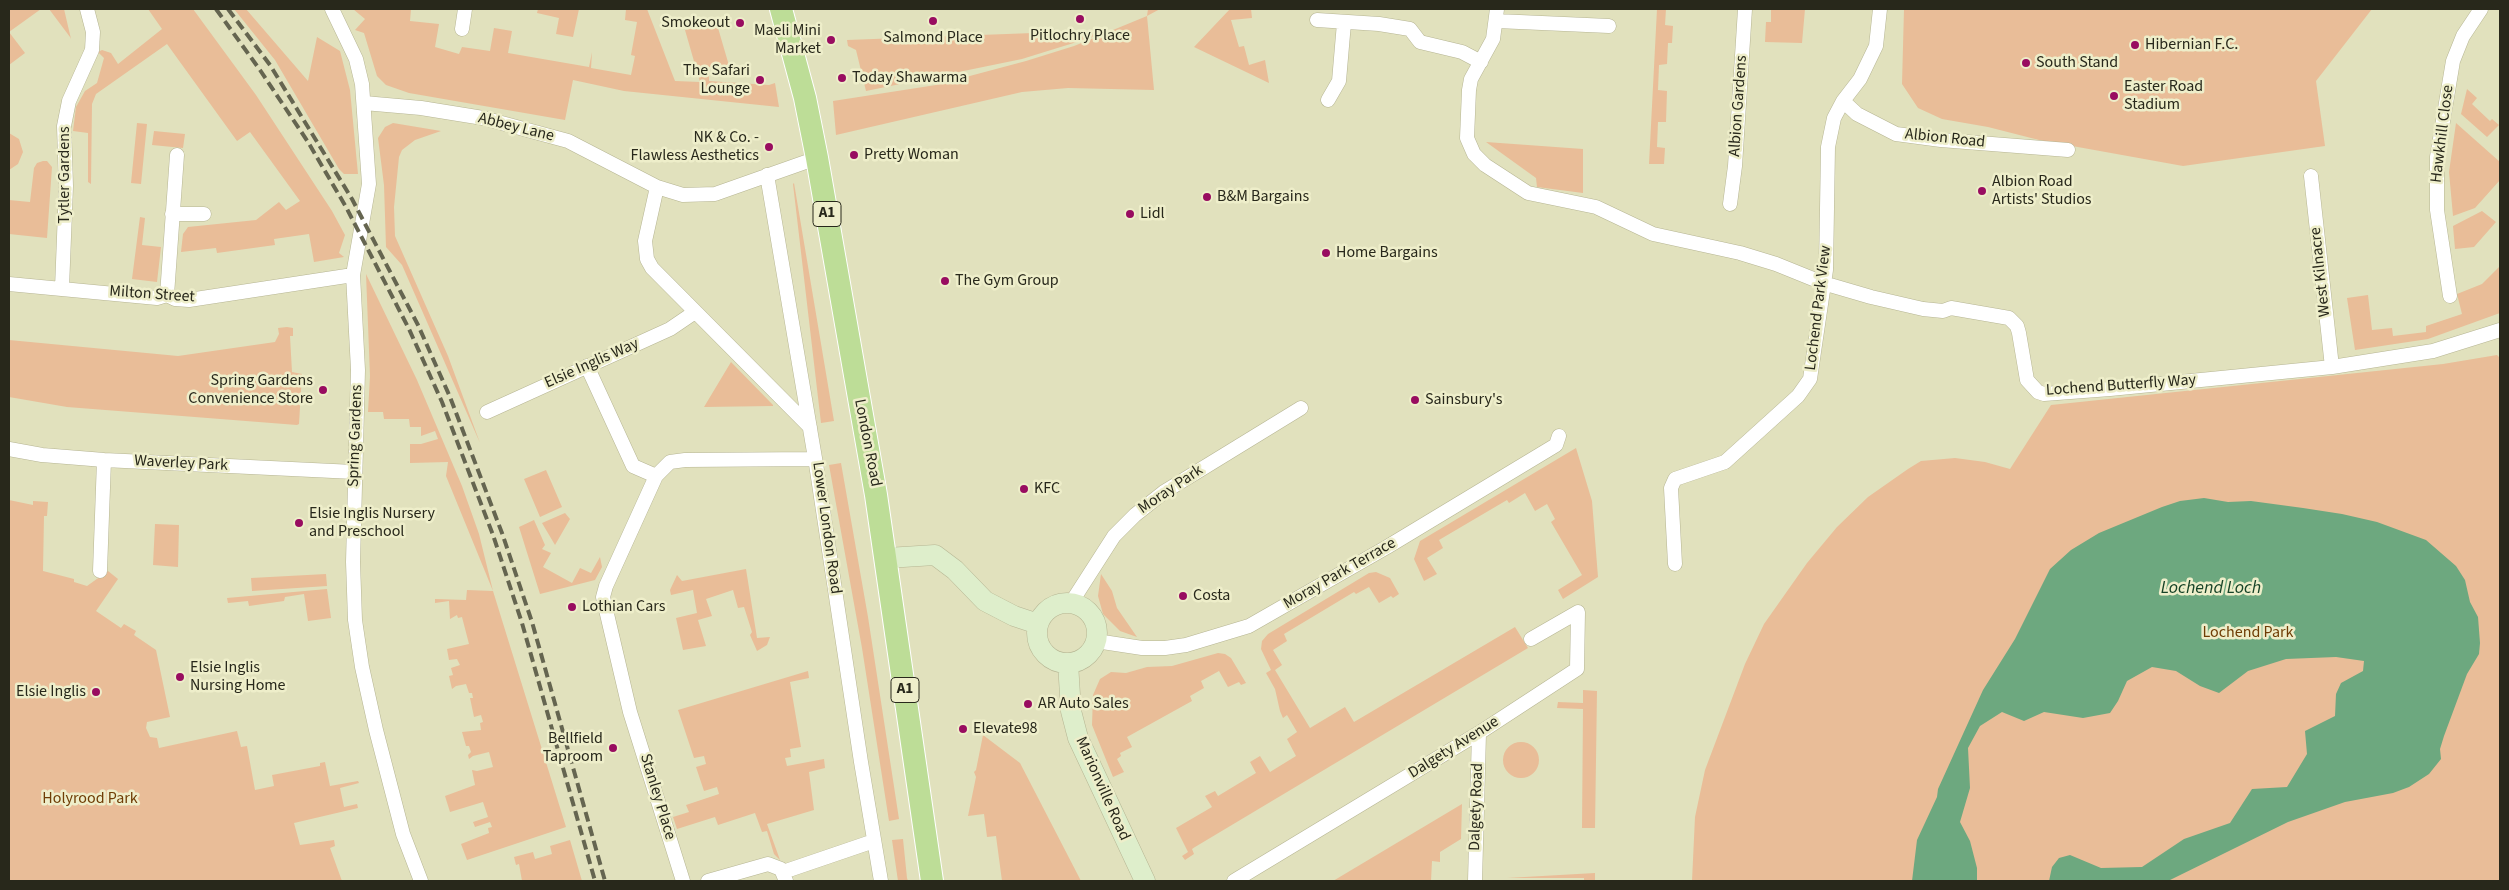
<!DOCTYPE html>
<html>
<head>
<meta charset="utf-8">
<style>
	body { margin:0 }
	#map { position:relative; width:2509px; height:890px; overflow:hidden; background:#e1e1bd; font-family:"Source Sans 3",sans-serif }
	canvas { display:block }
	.frame { position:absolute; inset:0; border:10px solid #28281b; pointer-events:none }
</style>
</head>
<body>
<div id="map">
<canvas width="2509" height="890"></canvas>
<div class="frame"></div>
</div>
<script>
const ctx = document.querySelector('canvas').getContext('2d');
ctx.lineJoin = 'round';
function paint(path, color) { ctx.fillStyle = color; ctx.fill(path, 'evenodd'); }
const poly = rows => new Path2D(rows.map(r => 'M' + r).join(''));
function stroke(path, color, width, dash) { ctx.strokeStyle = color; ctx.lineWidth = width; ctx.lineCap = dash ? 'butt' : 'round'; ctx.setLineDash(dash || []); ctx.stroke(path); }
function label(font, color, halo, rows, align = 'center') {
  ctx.font = font + ' "Source Sans 3",sans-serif'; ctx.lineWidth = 5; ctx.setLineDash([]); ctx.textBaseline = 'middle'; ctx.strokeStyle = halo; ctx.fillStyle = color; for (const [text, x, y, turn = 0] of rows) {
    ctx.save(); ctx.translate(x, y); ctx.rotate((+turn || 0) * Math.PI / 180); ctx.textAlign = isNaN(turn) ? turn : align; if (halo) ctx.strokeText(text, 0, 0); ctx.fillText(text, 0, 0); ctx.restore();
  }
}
const green = poly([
	[9,9,41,9,9,32,25,53,9,65],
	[49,9,64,9,71,39,70,37],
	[148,9,193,9,256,95,332,211,345,235,339,253,344,257,314,262,309,234,274,239,275,245,217,253,216,248,181,252,183,234,188,227,256,220,279,202,286,210,300,201,250,132,237,141,167,44,96,94,92,104,91,184,88,182,88,133,73,131,76,107,85,91,97,83,104,58,98,52,102,50,111,53,118,64,162,29],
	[234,9,246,9,308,81,317,37,340,51,350,90,358,174,344,174,339,169,275,60],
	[353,9,411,9,410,21,439,24,435,47,459,54,462,47,490,51,494,28,512,31,508,53,589,67,592,52,591,68,631,75,635,56,631,55,637,22,625,20,626,9,647,9,675,81,700,82,685,30,716,21,730,69,709,67,709,81,769,85,775,83,779,107,624,91,573,80,565,120,409,93,386,85,377,76,364,33,355,30,365,19],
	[538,9,579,9,573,37,556,34,559,18,537,13],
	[1148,9,1160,9,1147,16,1154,90,1068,88,1022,92,836,135,833,101,936,85,1026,61,1074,46,1109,32,1022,59,866,91,856,50,848,46,847,40,1113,30,1147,16],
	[1230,9,1251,9,1252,18,1231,20,1239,47,1244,46,1249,65,1265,60,1269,83,1194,47],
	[1657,9,1666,9,1665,25,1673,26,1672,43,1668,43,1667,64,1659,65,1658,90,1667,91,1666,122,1658,122,1657,147,1665,148,1664,164,1649,164],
	[1771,9,1805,9,1802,43,1765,42,1766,22,1771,22],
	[1904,9,2372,9,2316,81,2325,146,2183,166,2039,140,1988,127,1942,119,1918,108,1902,84],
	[2467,89,2477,98,2472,104,2490,121,2492,119,2499,125,2487,137,2461,114],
	[137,123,147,124,141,184,131,183],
	[393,123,441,131,415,140,402,150,399,157,394,207,395,236,448,356,480,443,402,265,386,247,384,185,378,138,385,127],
	[2456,123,2500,162,2500,180,2475,208,2453,216,2449,172],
	[154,131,185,134,183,148,152,145],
	[9,133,19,139,23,152,18,164,9,170],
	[1486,142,1583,149,1583,193,1537,187,1536,178],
	[43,161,47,161,52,167,47,238,9,234,9,200,30,202,34,168,37,163],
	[794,183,834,421,821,423,793,184],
	[2482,211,2496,222,2474,247,2455,249,2453,226],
	[140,217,145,218,142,245,161,247,157,282,132,279],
	[2500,266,2500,313,2428,339,2355,350,2347,298,2368,295,2372,330,2392,328,2393,336,2426,332,2426,326,2462,314,2457,294,2482,284],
	[366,274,417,380,462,486,479,534,493,591,566,827,467,860,461,844,489,833,488,828,492,827,490,822,475,827,473,822,488,817,483,802,450,812,445,796,475,785,472,770,477,771,493,767,489,752,473,756,469,759,468,755,471,752,469,746,466,746,462,732,481,730,480,723,483,722,481,715,474,717,470,698,473,698,472,693,469,693,466,684,456,686,452,689,449,676,453,675,451,668,460,665,457,659,449,660,447,649,469,644,462,617,458,618,457,615,450,619,449,601,435,603,435,599,466,600,467,590,493,591,446,476,448,462,410,463,410,444,421,444,438,439,435,431,421,436,421,427,410,427,409,419,384,419,383,412,368,412,370,376],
	[287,327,293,328,293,336,290,336,292,372,302,374,299,424,297,425,67,407,9,397,9,340,178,356,275,342,279,334,278,328],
	[2497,355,2500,358,2500,881,1692,881,1695,817,1705,770,1745,664,1764,624,1807,563,1837,527,1868,497,1908,469,1921,461,1955,458,1985,462,2010,469,2051,405,2443,364],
	[731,362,773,405,773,406,704,407],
	[1576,448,1592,501,1598,577,1563,599,1558,590,1582,575,1551,522,1555,519,1547,504,1535,511,1525,493,1509,503,1507,500,1439,540,1443,548,1427,558,1437,574,1424,581,1414,559,1420,541],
	[841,463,868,617,899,819,889,821,862,648,829,465],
	[546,470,562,507,540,517,524,479],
	[9,500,33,505,33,501,48,502,47,516,44,516,43,571,74,579,74,582,87,586,108,571,118,579,96,611,121,628,124,624,136,631,134,635,156,650,170,717,147,722,146,728,150,737,157,738,159,748,237,731,241,747,247,746,255,790,274,786,272,775,320,766,320,763,325,762,330,786,358,781,359,783,340,788,344,807,357,804,358,808,294,823,300,845,334,840,335,846,330,848,342,881,9,881],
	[565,513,570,519,555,545,542,523],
	[534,520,545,545,542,549,551,553,543,567,572,583,580,568,591,573,600,557,602,567,595,580,540,594,519,527],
	[155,524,179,525,178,567,153,565],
	[746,569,757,638,770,637,767,645,757,651,750,635,752,632,744,607,738,608,733,590,706,599,712,616,698,620,706,646,683,650,676,618,697,613,693,590,671,595,670,590,677,575,682,581],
	[1376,572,1390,578,1399,594,1393,598,1391,596,1379,603,1369,587,1356,594,1354,592,1284,634,1287,641,1273,650,1282,665,1275,670,1310,728,1345,707,1354,722,1515,627,1528,648,1195,847,1192,849,1194,854,1185,860,1182,856,1188,852,1176,828,1212,807,1205,796,1215,791,1218,796,1256,773,1250,762,1260,756,1270,772,1296,756,1287,739,1297,732,1287,715,1283,718,1280,711,1275,689,1266,673,1271,670,1261,649,1262,641,1268,634,1369,573],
	[326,574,327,586,252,591,251,578],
	[1101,574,1112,591,1117,608,1137,637,1120,631,1103,614,1098,596],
	[327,589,331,618,308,621,304,594,285,597,284,601,249,606,248,601,228,603,227,598],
	[1218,653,1225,654,1231,658,1246,683,1241,685,1239,682,1228,687,1219,671,1201,681,1204,688,1190,696,1192,701,1127,737,1132,747,1120,753,1121,756,1117,759,1124,772,1113,777,1092,725,1093,695,1100,679,1111,672,1126,673,1147,667,1172,666],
	[808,671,809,678,790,682,801,747,790,749,791,757,785,758,787,766,824,759,825,768,809,772,814,810,767,824,780,860,774,854,767,831,762,832,755,813,718,825,715,817,677,829,673,817,689,812,686,805,719,794,717,787,704,791,696,767,706,764,704,756,694,758,678,710],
	[1583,690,1597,691,1595,828,1582,828,1583,709,1557,708,1558,702,1583,703],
	[983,735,1020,763,1081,881,1002,881,996,836,987,837,984,814,968,816,976,777,974,772,976,770],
	'1503 760a18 18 0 1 1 36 0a18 18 0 1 1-36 0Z',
	[1462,804,1461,839,1440,852,1440,862,1432,861,1431,881,1333,881],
	[903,839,907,878,908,881,898,881,892,840],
	[570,840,582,881,522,881,519,864,516,865,514,857,533,852,535,859,552,854,550,846],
	[1595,873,1595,881,1584,881,1584,878,1507,878]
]);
const water = poly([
	[2204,498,2228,502,2251,501,2303,508,2342,514,2377,522,2426,540,2456,566,2465,580,2470,602,2478,617,2480,643,2479,654,2467,674,2444,736,2440,749,2441,759,2429,774,2409,787,2393,793,2345,802,2288,822,2168,881,2049,881,2052,867,2059,858,2070,855,2101,868,2142,867,2184,839,2230,823,2252,789,2287,787,2307,754,2305,731,2335,716,2336,694,2341,683,2363,671,2364,661,2336,657,2286,659,2248,671,2219,693,2200,686,2176,671,2152,667,2127,681,2118,701,2110,713,2083,718,2044,712,2024,721,2002,712,1980,726,1968,748,1970,788,1960,822,1970,841,1977,868,1977,881,1912,881,1917,840,1937,797,1938,789,1983,690,2015,639,2050,569,2071,550,2099,533,2162,507,2180,501]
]);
const street = poly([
	[332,9,356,59,362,84,369,184,353,275,358,370,353,562,355,620,362,667,376,730,403,834,421,881],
	[1497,9,1493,39,1471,79,1469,90,1467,138,1474,154,1485,165,1528,193,1596,207,1653,234,1740,253,1776,264,1823,283,1871,297,1923,309,1943,311,1951,308,2009,318,2017,326,2019,333,2027,380,2038,392,2044,394,2110,389,2332,367,2433,351,2500,330],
	[1317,20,1379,24,1410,29,1420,42,1462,52,1481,62],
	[1497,21,1609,26],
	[462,29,465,9],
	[1328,100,1339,81,1344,23],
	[1843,101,1857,114,1896,134,1941,140,2068,150],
	[364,103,421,108,483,118,568,141,657,187,683,195,715,194,817,158],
	[767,175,816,464,861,762,881,881],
	[2311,176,2332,367],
	[657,187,645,241,647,259,652,268,810,427],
	[1730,204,1735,166,1745,9],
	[172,214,204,214],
	[9,284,157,298,167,295,175,299,189,300,353,275],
	[62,288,66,186,64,126,69,101,92,50,93,32,87,9],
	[167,295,177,155],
	[2450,296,2437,210,2437,157,2453,61,2463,36,2481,9],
	[587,366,633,466,656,476],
	[487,412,670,329,695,312],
	[9,449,42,455,104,460,354,472],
	[1675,564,1671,488,1675,479,1725,462,1798,396,1810,379,1826,270,1828,147,1834,118,1843,101,1860,79,1876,46,1880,9],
	[100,571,104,460],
	[1071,603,1114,536,1135,515,1164,492,1301,408],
	[1096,641,1142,648,1165,648,1186,645,1249,626,1387,547,1556,445,1559,436],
	[783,872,874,841],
	[683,881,630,712,603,597,606,586,656,476,670,462,685,460,815,459],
	[708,881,768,864,781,869,786,881],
	[1234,881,1479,733,1577,669,1578,612,1531,639],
	[1475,881,1479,733]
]);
const secondary = poly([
	[887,558,935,555,955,570,985,601,1014,616,1038,624],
	'1037 633a30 30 0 1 1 60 0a30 30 0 1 1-60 0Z',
	[1068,663,1071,711,1078,738,1145,881]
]);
const primary = poly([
	[781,9,805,98,817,158,876,495,932,881]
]);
const rail = poly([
	[216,9,260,70,308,142,346,207,409,329,442,402,493,535,522,623,595,881],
	[228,9,270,65,352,199,418,325,450,397,502,533,532,622,605,881]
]);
const markers = [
	[1080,19,5,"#980c60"],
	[933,21,5,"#980c60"],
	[740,23,5,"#980c60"],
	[831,40,5,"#980c60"],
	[2135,45,5,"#980c60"],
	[2026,63,5,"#980c60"],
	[842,78,5,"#980c60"],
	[760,80,5,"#980c60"],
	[2114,96,5,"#980c60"],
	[769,147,5,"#980c60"],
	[854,155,5,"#980c60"],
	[1982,191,5,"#980c60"],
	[1207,197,5,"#980c60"],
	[1130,214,5,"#980c60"],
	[1326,253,5,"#980c60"],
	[945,281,5,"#980c60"],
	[323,390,5,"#980c60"],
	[1415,400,5,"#980c60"],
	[1024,489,5,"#980c60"],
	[299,523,5,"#980c60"],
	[1183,596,5,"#980c60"],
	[572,607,5,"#980c60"],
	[180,677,5,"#980c60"],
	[96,692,5,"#980c60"],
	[1028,704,5,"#980c60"],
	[963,729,5,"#980c60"],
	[613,748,5,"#980c60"]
];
const shields = [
	[827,214,28],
	[905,690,28]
];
const shieldNames = [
	["A1",827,214],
	["A1",905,690]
];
const poiNames = [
	["Smokeout",730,23,"right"],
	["Maeli Mini",821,31,"right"],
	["Market",821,49,"right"],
	["Pitlochry Place",1080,36,"center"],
	["Salmond Place",933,38,"center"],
	["Hibernian F.C.",2145,45],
	["South Stand",2036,63],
	["The Safari",750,71,"right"],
	["Lounge",750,89,"right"],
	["Today Shawarma",852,78],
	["Easter Road",2124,87],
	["Stadium",2124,105],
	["NK & Co. -",759,138,"right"],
	["Flawless Aesthetics",759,156,"right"],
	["Pretty Woman",864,155],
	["Albion Road",1992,182],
	["Artists' Studios",1992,200],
	["B&M Bargains",1217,197],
	["Lidl",1140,214],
	["Home Bargains",1336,253],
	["The Gym Group",955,281],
	["Spring Gardens",313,381,"right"],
	["Convenience Store",313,399,"right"],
	["Sainsbury's",1425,400],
	["KFC",1034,489],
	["Elsie Inglis Nursery",309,514],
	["and Preschool",309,532],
	["Costa",1193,596],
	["Lothian Cars",582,607],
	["Elsie Inglis",190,668],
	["Nursing Home",190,686],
	["Elsie Inglis",86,692,"right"],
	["AR Auto Sales",1038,704],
	["Elevate98",973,729],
	["Bellfield",603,739,"right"],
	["Taproom",603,757,"right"]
];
const streetNames = [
	["Albion Gardens",1739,106,-86],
	["Abbey Lane",516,128,14],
	["Hawkhill Close",2443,134,-83],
	["Albion Road",1945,139,6],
	["Tytler Gardens",65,175,-90],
	["West Kilnacre",2321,272,-96],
	["Milton Street",152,295,4],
	["Lochend Park View",1819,308,-83],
	["Elsie Inglis Way",592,364,-24],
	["Lochend Butterfly Way",2121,386,-4],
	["Spring Gardens",356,436,-88],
	["London Road",867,443,79],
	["Waverley Park",181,464,3],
	["Moray Park",1171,490,-34],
	["Lower London Road",826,528,82],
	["Moray Park Terrace",1340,574,-30],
	["Dalgety Avenue",1454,748,-32],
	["Marionville Road",1102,789,66],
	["Stanley Place",657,797,73],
	["Dalgety Road",1477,807,-88]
];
const parkNames = [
	["Lochend Park",2248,633],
	["Holyrood Park",90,799]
];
const waterNames = [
	["Lochend Loch",2211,589]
];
paint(green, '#e9bd98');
paint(water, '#6da87f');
stroke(street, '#b6b593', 15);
stroke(secondary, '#b6b593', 21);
stroke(primary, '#fff', 24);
stroke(street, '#fff', 14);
stroke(secondary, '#deeecb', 20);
stroke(primary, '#bddd97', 22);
stroke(rail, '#656550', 4, [10, 5]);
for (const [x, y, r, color] of markers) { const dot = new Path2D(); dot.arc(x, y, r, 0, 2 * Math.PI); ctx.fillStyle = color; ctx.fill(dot); stroke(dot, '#eeeeca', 2); }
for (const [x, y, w] of shields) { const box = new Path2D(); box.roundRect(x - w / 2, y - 12.5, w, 25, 4); ctx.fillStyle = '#eeeeca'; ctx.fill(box); stroke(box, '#28281b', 1); }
label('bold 15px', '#28281b', null, shieldNames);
label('16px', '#28281b', '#eeeeca', poiNames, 'left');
label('16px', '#28281b', '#eeeeca', streetNames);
label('16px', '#6f3d05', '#eeeeca', parkNames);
label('italic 18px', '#164327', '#eeeeca', waterNames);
</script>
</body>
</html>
